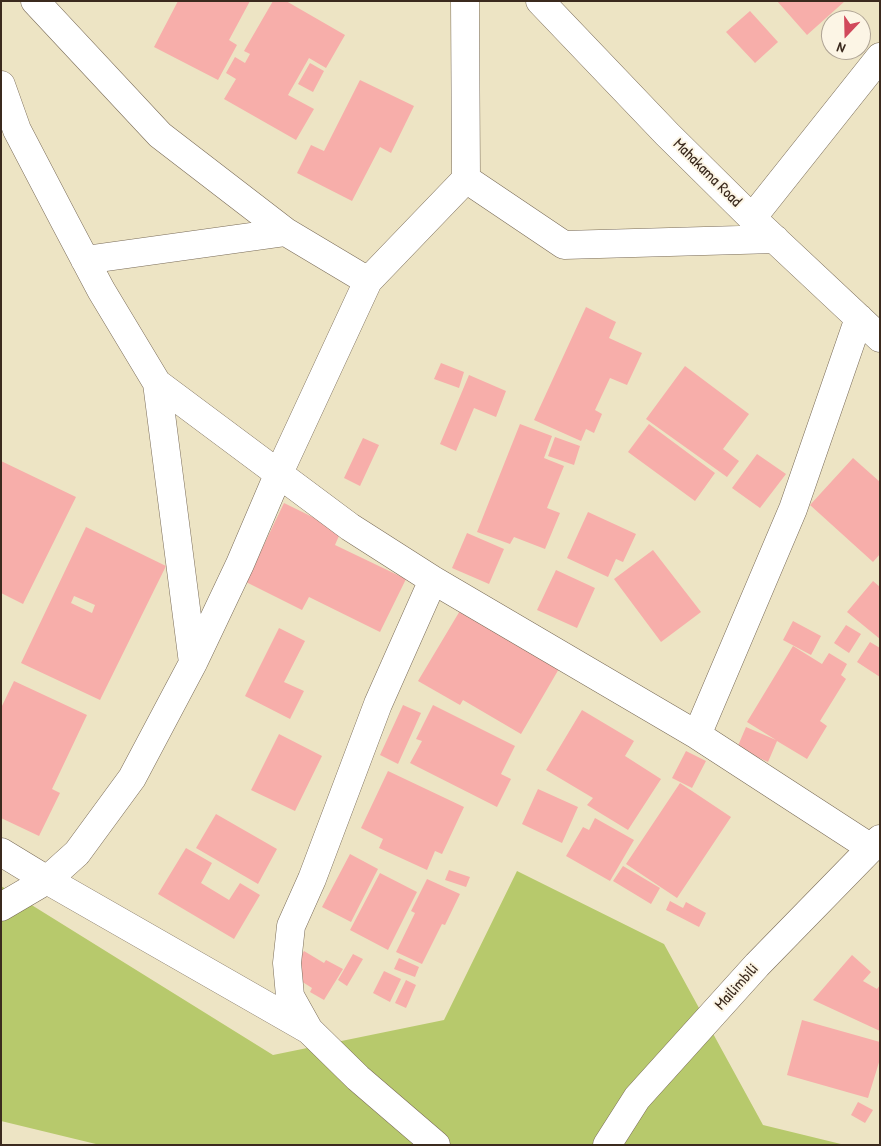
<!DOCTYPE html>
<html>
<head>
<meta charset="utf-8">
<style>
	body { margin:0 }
	#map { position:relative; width:881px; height:1146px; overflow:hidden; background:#ede4c4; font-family:"Patrick Hand",sans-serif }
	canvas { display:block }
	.frame { position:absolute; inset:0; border:2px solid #3b2a1e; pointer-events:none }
	.north { position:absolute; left:821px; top:10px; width:50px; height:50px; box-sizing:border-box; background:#fcf5e5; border:1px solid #afa495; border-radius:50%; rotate:201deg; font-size:14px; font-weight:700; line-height:20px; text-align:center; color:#3b2a1e }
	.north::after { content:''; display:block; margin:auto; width:18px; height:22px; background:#d1495b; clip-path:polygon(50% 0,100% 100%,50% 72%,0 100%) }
</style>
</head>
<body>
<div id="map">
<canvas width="881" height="1146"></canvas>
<div class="frame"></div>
<div class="north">N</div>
</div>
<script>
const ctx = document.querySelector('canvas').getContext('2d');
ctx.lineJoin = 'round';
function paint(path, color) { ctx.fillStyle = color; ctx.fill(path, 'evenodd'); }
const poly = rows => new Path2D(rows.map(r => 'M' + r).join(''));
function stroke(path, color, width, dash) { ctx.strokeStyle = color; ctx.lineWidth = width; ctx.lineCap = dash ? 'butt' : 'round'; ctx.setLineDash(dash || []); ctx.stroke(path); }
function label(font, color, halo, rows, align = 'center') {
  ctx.font = font + ' "Patrick Hand",sans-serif'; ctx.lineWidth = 4; ctx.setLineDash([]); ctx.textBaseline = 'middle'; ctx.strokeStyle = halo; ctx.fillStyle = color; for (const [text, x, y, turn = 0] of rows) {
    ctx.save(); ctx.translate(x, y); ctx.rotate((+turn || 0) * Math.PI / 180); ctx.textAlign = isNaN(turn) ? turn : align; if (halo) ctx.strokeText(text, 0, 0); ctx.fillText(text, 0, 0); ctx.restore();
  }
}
const green = poly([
	[517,871,664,944,763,1125,845,1145,100,1145,1,1121,1,886,273,1055,444,1020]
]);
const building = poly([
	[178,1,250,1,229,40,237,45,218,80,154,47],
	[273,1,286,1,345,35,326,68,309,58,288,95,314,109,296,140,224,99,236,79,226,73,235,57,245,63,250,54,244,51],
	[777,1,845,1,807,35],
	[750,11,778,42,755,63,726,32],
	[310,63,324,71,313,92,298,84],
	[360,80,414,106,391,153,380,147,352,201,297,173,311,145,324,151],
	[586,307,616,322,609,338,642,353,627,385,610,378,595,410,602,414,594,433,586,429,581,441,534,420],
	[441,363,464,372,459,388,434,379],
	[685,366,749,414,723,449,739,461,727,477,646,419],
	[469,375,506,391,496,417,474,408,456,451,440,444],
	[520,424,552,436,544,458,564,466,547,508,560,513,545,549,514,537,510,544,477,532],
	[649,424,715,473,695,501,628,452],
	[555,437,580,446,574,465,548,456],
	[363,438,379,445,360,486,344,478],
	[757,454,786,474,760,508,732,488],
	[853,458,880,482,880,554,873,562,810,505],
	[1,461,76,497,23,604,1,593],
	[284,503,341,531,335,545,406,579,380,632,309,597,302,610,246,582],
	[588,512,636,534,623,562,616,559,608,577,567,558],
	[86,527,166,566,100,700,21,663],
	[74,596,95,605,92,613,71,603],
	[467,533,504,549,489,584,452,568],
	[653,550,701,612,661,642,614,579],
	[556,570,595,588,577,628,537,610],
	[873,581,880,587,880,639,847,612],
	[461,609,560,667,521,734,463,700,460,705,418,681],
	[793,621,821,636,811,655,783,640],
	[846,625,861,634,849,653,834,643],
	[279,628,305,641,284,682,304,691,290,719,245,696],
	[870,642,880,648,880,677,857,662],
	[793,646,822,664,829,653,847,664,841,675,846,679,820,721,827,726,807,759,777,741,768,762,737,748,746,727,776,740,747,722],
	[14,681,87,715,52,789,60,793,39,836,1,818,1,708],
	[403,705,421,713,398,764,380,755],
	[433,705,515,746,501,774,511,779,497,807,410,763,422,741,416,739],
	[582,710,634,741,625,756,661,779,628,830,587,805,593,798,546,770],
	[279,734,322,756,295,811,251,790],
	[686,751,706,761,692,788,672,778],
	[388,771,464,807,442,854,435,851,427,870,379,848,383,839,361,828],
	[680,783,731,817,677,898,626,864],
	[538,789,578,807,562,843,522,824],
	[216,814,277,849,258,884,196,848],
	[595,818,634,840,610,881,566,856,583,827,589,830],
	[186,848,212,863,201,883,229,900,240,883,260,895,234,939,158,894],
	[350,854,378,869,351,922,322,907],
	[623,866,660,888,651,904,613,881],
	[449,870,470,877,466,887,445,880],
	[380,873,417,892,388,950,350,930],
	[427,879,460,894,445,925,442,924,422,964,396,952,415,913,411,911],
	[670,901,683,908,686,902,706,913,699,927,666,910],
	[304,951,324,963,326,960,343,969,324,1000,310,992,312,988,290,974],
	[353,954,363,959,347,986,338,980],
	[852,955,871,972,863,981,877,989,880,985,880,1031,813,1000],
	[399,958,419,967,415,977,394,969],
	[384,971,401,979,390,1002,373,993],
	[406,980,416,985,406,1008,395,1003],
	[802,1020,880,1042,880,1059,868,1098,787,1075],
	[858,1102,873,1110,865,1123,851,1115]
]);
const minor = poly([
	[35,1,160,135,286,232,368,281],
	[540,1,667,134,752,218,880,338],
	[1,85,17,130,64,220,101,290,157,383,350,527,433,580,697,735,871,848],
	[466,179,564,245,775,239],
	[752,218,880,57],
	[85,260,286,232],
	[157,383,193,663],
	[433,580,378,704,312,879,291,926,287,963,290,996,309,1030,358,1078,436,1145],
	[697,735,793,509,859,318],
	[1,852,47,880,309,1030],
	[1,907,47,880,77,853,132,778,193,663,240,564,278,475,368,281,466,179,465,1],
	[607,1145,637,1098,757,965,880,839]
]);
const streetNames = [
	["Mahakama Road",707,173,45],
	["Mailimbili",737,987,-48]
];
paint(green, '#b7c96c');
paint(building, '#f7aeaa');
stroke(minor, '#796b58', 29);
stroke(minor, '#fff', 28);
label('16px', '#3b2a1e', '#fcf5e5', streetNames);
</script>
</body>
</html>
